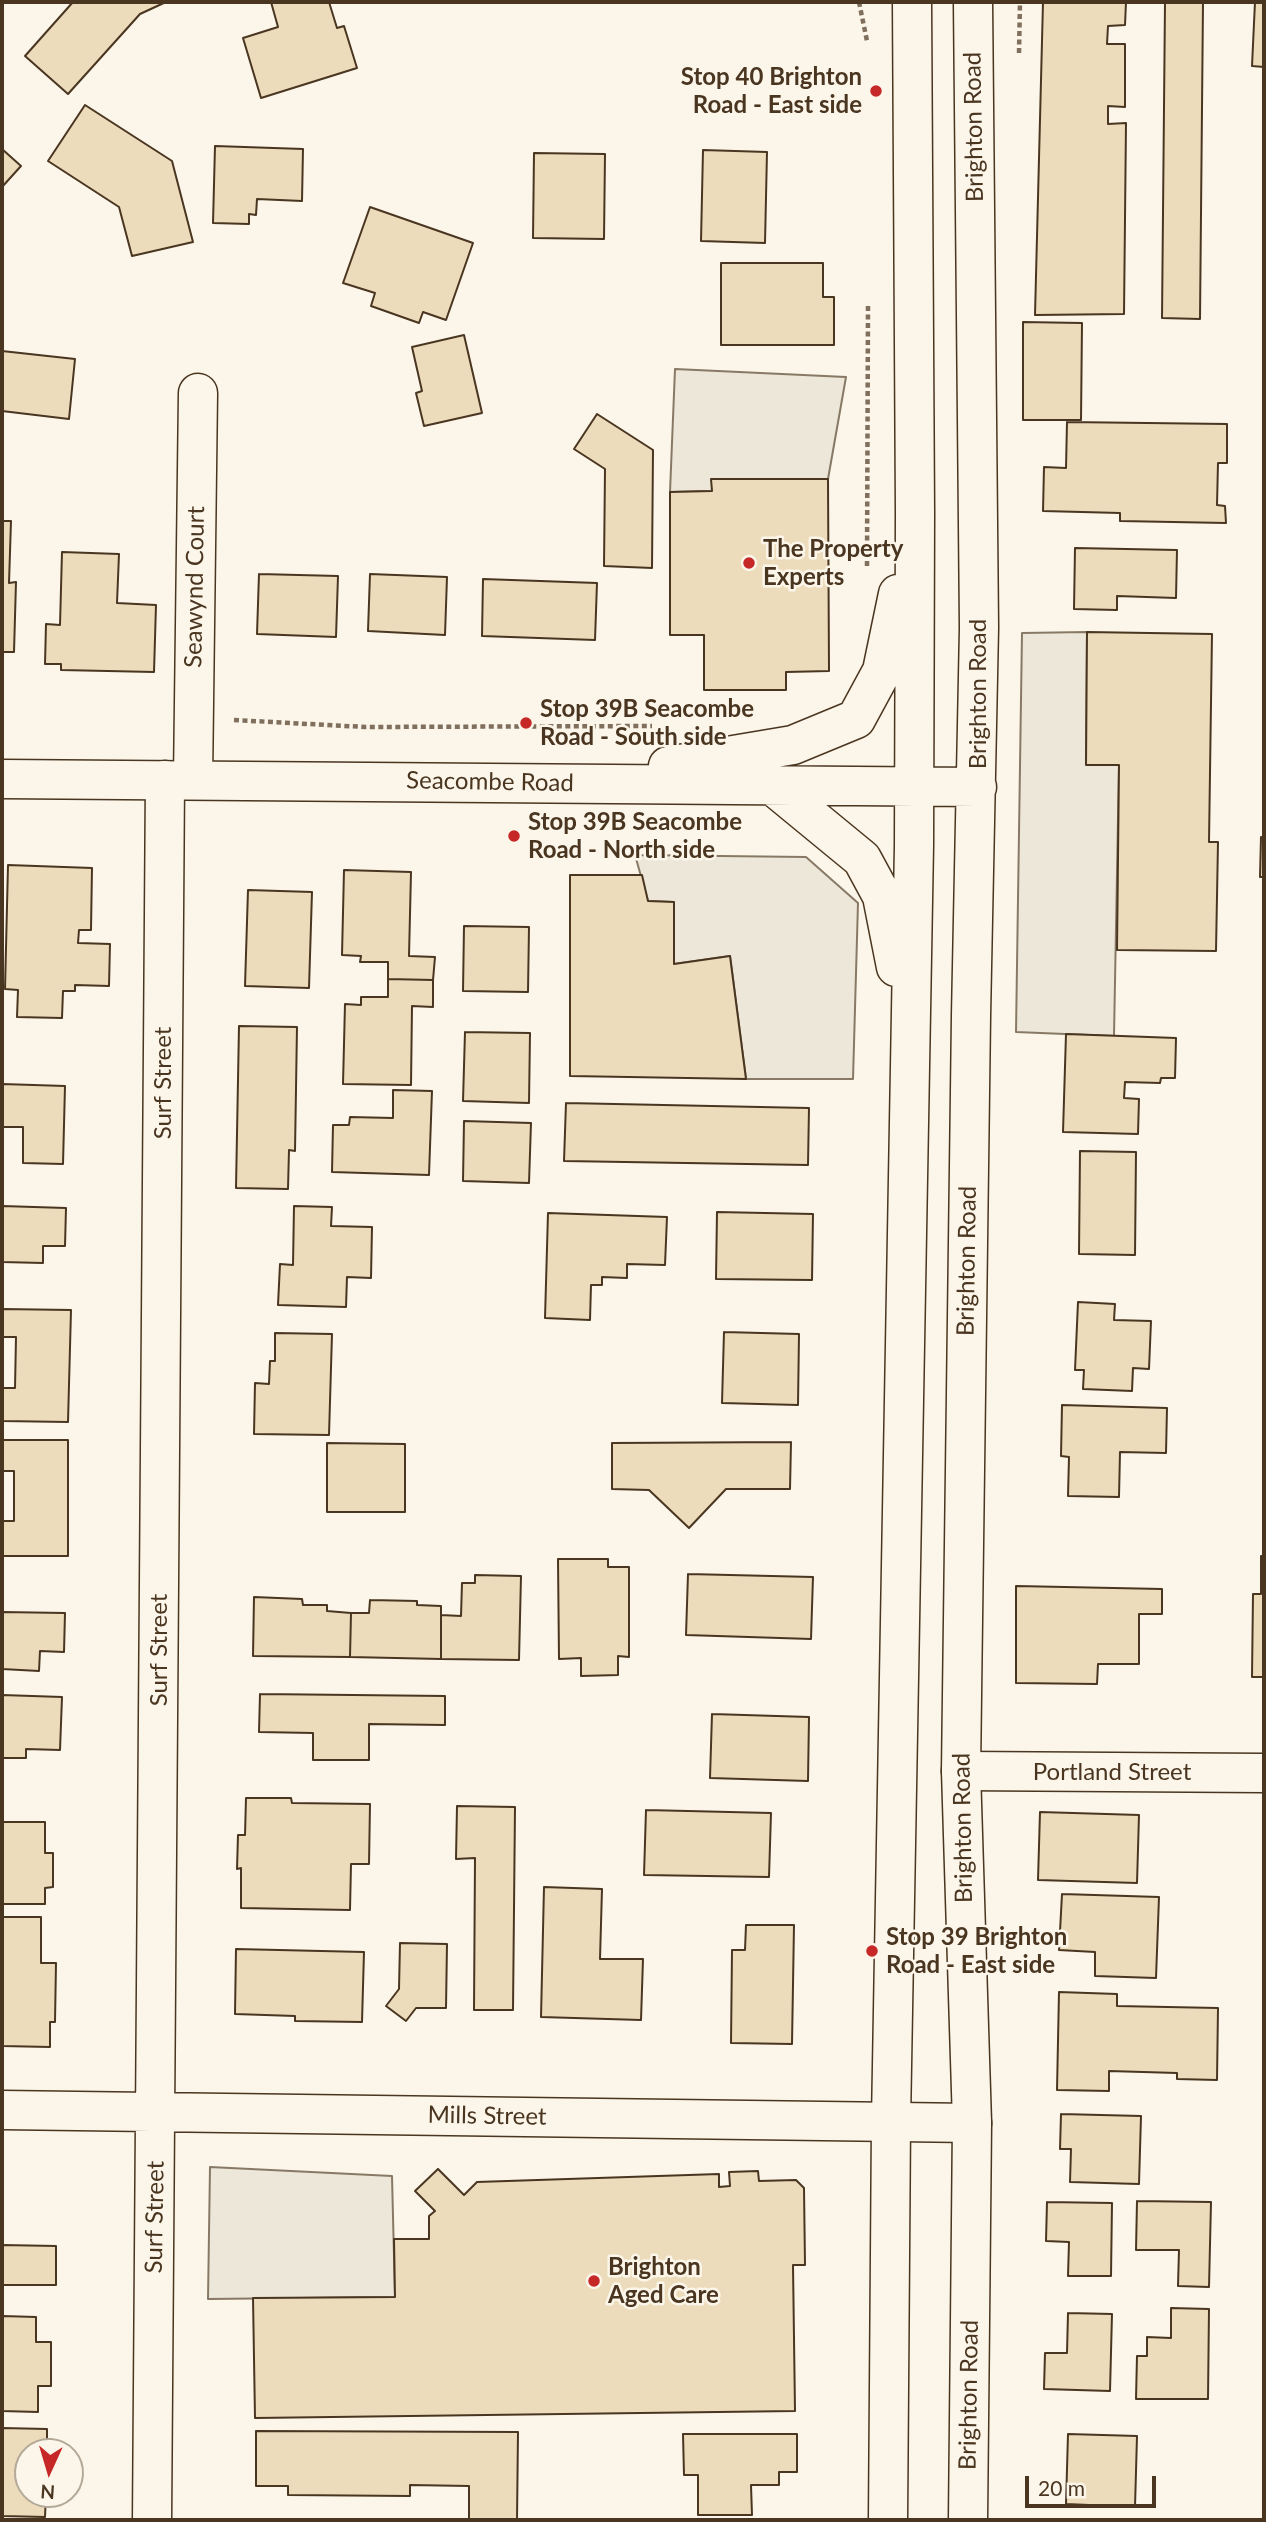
<!DOCTYPE html>
<html>
<head>
<meta charset="utf-8">
<style>
	body { margin:0 }
	#map { position:relative; width:1266px; height:2522px; overflow:hidden; background:#fbf6e9; font-family:Lato,sans-serif }
	canvas { display:block }
	.frame { position:absolute; inset:0; border:4px solid #4a3520; pointer-events:none }
	.north { position:absolute; left:14px; top:2438px; width:70px; height:70px; box-sizing:border-box; background:#fbf6e9; border:2px solid #b4a999; border-radius:50%; rotate:184deg; font-size:19px; font-weight:700; line-height:28px; text-align:center; color:#4a3520 }
	.north::after { content:''; display:block; margin:auto; width:24px; height:32px; background:#c62828; clip-path:polygon(50% 0,100% 100%,50% 72%,0 100%) }
	.scale { position:absolute; left:1025px; top:2476px; width:131px; height:32px; box-sizing:border-box; border:4px solid #4a3520; border-top:0; padding-left:9px; font-size:21px; line-height:24px; white-space:nowrap; color:#4a3520; -webkit-text-stroke:5px #fbf6e9; paint-order:stroke }
</style>
</head>
<body>
<div id="map">
<canvas width="1266" height="2522"></canvas>
<div class="frame"></div>
<div class="north">N</div>
<div class="scale">20 m</div>
</div>
<script>
const ctx = document.querySelector('canvas').getContext('2d');
ctx.lineJoin = 'round';
function paint(path, color) { ctx.fillStyle = color; ctx.fill(path, 'evenodd'); }
const poly = rows => new Path2D(rows.map(r => 'M' + r).join(''));
function stroke(path, color, width, dash) { ctx.strokeStyle = color; ctx.lineWidth = width; ctx.lineCap = dash ? 'butt' : 'round'; ctx.setLineDash(dash || []); ctx.stroke(path); }
function label(font, color, halo, rows, align = 'center') {
  ctx.font = font + ' Lato,sans-serif'; ctx.lineWidth = 5; ctx.setLineDash([]); ctx.textBaseline = 'middle'; ctx.strokeStyle = halo; ctx.fillStyle = color; for (const [text, x, y, turn = 0] of rows) {
    ctx.save(); ctx.translate(x, y); ctx.rotate((+turn || 0) * Math.PI / 180); ctx.textAlign = isNaN(turn) ? turn : align; if (halo) ctx.strokeText(text, 0, 0); ctx.fillText(text, 0, 0); ctx.restore();
  }
}
const parking = poly([
	[675,369,846,377,828,479,712,479,712,491,670,492,675,369],
	[1087,632,1086,764,1119,765,1114,1036,1016,1032,1022,633,1087,632],
	[635,855,806,857,858,903,853,1079,746,1079,730,956,674,964,674,902,648,901,635,855],
	[210,2167,392,2176,395,2297,208,2299,210,2167]
]);
const building = poly([
	[73,2,166,2,140,14,68,94,25,56,73,2],
	[271,2,329,2,337,28,344,26,357,68,261,98,243,38,278,27,271,2],
	[1043,2,1126,2,1125,25,1108,26,1107,44,1125,44,1125,107,1108,106,1108,124,1126,123,1124,314,1035,315,1043,2],
	[1165,2,1203,2,1200,319,1162,318,1165,2],
	[1255,2,1264,2,1264,67,1252,66,1255,2],
	[85,105,172,161,193,242,132,256,119,207,48,161,85,105],
	[215,146,303,149,302,201,257,199,256,215,249,214,249,224,213,223,215,146],
	[2,149,21,166,2,187,2,149],
	[703,150,767,152,765,243,701,241,703,150],
	[534,153,605,154,604,239,533,238,534,153],
	[370,207,473,243,446,320,423,312,419,323,371,306,375,293,343,283,370,207],
	[721,263,823,263,823,297,834,297,834,345,721,345,721,263],
	[1023,322,1082,323,1081,420,1023,420,1023,322],
	[464,335,482,413,424,426,416,393,422,391,412,347,464,335],
	[2,351,75,359,69,419,2,411,2,351],
	[597,414,653,450,652,568,604,566,605,469,574,449,597,414],
	[1067,422,1227,424,1227,463,1218,463,1217,505,1225,506,1226,523,1120,521,1120,513,1043,511,1044,467,1066,468,1067,422],
	[711,479,828,479,829,671,786,672,786,690,704,690,704,635,670,635,670,492,712,491,711,479],
	[2,521,11,521,9,583,16,582,14,652,2,652,2,521],
	[1075,548,1177,550,1176,598,1117,596,1117,610,1074,609,1075,548],
	[62,552,119,554,117,603,156,605,154,672,61,670,61,664,45,664,46,624,60,625,62,552],
	[259,574,338,576,336,637,257,634,259,574],
	[370,574,447,577,445,635,368,631,370,574],
	[483,579,597,583,595,640,482,636,483,579],
	[1087,632,1212,634,1209,842,1218,842,1216,951,1117,950,1119,765,1086,765,1087,632],
	[1261,837,1264,838,1264,877,1260,877,1261,837],
	[8,865,92,868,91,930,79,930,78,943,110,944,109,986,75,985,75,991,63,991,62,1018,17,1017,18,990,5,989,8,865],
	[344,870,411,872,409,956,435,957,433,980,388,979,388,962,360,962,361,956,342,955,344,870],
	[570,875,642,875,648,901,674,902,674,964,730,956,746,1079,570,1076,570,875],
	[248,890,312,892,309,988,245,986,248,890],
	[464,926,529,927,528,992,463,991,464,926],
	[388,979,433,980,433,1007,412,1006,411,1085,343,1084,345,1004,361,1005,361,997,388,997,388,979],
	[239,1026,297,1027,295,1151,289,1150,288,1189,236,1188,239,1026],
	[465,1032,530,1033,529,1103,463,1101,465,1032],
	[1066,1034,1176,1038,1175,1078,1161,1078,1160,1083,1125,1082,1124,1098,1139,1099,1138,1134,1063,1132,1066,1034],
	[2,1084,65,1086,63,1164,23,1163,23,1127,2,1127,2,1084],
	[393,1090,432,1091,429,1175,332,1172,333,1125,349,1125,350,1117,393,1118,393,1090],
	[566,1103,809,1108,808,1165,564,1161,566,1103],
	[464,1121,531,1123,529,1183,463,1181,464,1121],
	[1080,1151,1136,1152,1135,1255,1079,1254,1080,1151],
	[2,1206,66,1208,65,1246,43,1246,43,1263,2,1262,2,1206],
	[294,1206,332,1207,331,1226,372,1227,371,1278,347,1277,346,1307,278,1305,280,1264,293,1265,294,1206],
	[717,1212,813,1214,812,1280,716,1279,717,1212],
	[548,1213,667,1217,665,1265,627,1264,627,1278,602,1277,602,1285,591,1285,590,1320,545,1318,548,1213],
	[1078,1302,1115,1304,1114,1320,1151,1321,1149,1369,1133,1368,1132,1391,1083,1389,1084,1370,1075,1370,1078,1302],
	[2,1309,71,1310,68,1422,2,1421,2,1388,15,1388,16,1337,2,1337,2,1309],
	[724,1332,799,1334,798,1405,722,1403,724,1332],
	[275,1333,332,1334,329,1435,254,1434,255,1383,269,1384,270,1361,275,1361,275,1333],
	[1062,1405,1167,1408,1166,1453,1120,1452,1119,1497,1068,1496,1069,1457,1061,1456,1062,1405],
	[2,1440,68,1440,68,1556,2,1556,2,1521,14,1521,14,1471,2,1471,2,1440],
	[791,1442,790,1489,726,1489,689,1528,649,1490,612,1489,612,1443,791,1442],
	[327,1443,405,1444,405,1512,327,1512,327,1443],
	[1261,1556,1264,1556,1264,1677,1252,1677,1253,1594,1261,1594,1261,1556],
	[558,1559,608,1559,608,1567,629,1567,629,1657,618,1656,618,1675,581,1676,581,1658,559,1659,558,1559],
	[688,1574,813,1577,811,1639,686,1635,688,1574],
	[475,1575,521,1576,519,1660,441,1659,441,1615,461,1616,462,1583,475,1583,475,1575],
	[1016,1586,1162,1589,1162,1614,1139,1614,1139,1664,1098,1664,1097,1684,1016,1683,1016,1586],
	[254,1597,302,1599,303,1605,327,1605,327,1611,351,1613,350,1657,253,1656,254,1597],
	[370,1600,417,1601,417,1605,441,1606,441,1659,350,1657,351,1613,369,1613,370,1600],
	[2,1612,65,1613,64,1652,40,1651,39,1671,2,1669,2,1612],
	[260,1694,445,1696,445,1725,369,1724,369,1760,313,1760,313,1733,259,1732,260,1694],
	[2,1695,62,1697,60,1750,26,1749,26,1758,2,1758,2,1695],
	[712,1714,809,1717,808,1781,710,1778,712,1714],
	[246,1798,291,1798,292,1803,370,1804,369,1864,351,1864,350,1910,241,1908,241,1868,237,1869,238,1835,245,1835,246,1798],
	[457,1806,515,1807,513,2010,474,2010,475,1858,456,1859,457,1806],
	[646,1810,771,1813,769,1877,644,1875,646,1810],
	[1040,1812,1139,1815,1137,1883,1038,1880,1040,1812],
	[2,1822,45,1822,45,1853,53,1853,53,1887,45,1888,45,1904,2,1904,2,1822],
	[544,1887,602,1889,600,1959,643,1959,641,2020,541,2017,544,1887],
	[1062,1894,1159,1897,1156,1978,1095,1976,1095,1952,1059,1950,1062,1894],
	[2,1917,41,1917,41,1963,56,1963,55,2022,50,2022,50,2047,2,2046,2,1917],
	[746,1925,794,1925,792,2044,731,2043,732,1950,745,1950,746,1925],
	[400,1943,447,1944,446,2008,416,2008,406,2021,386,2006,399,1989,400,1943],
	[236,1949,364,1952,362,2022,295,2021,295,2016,235,2014,236,1949],
	[1059,1992,1117,1994,1117,2006,1218,2008,1217,2080,1177,2079,1177,2073,1109,2071,1109,2091,1057,2090,1059,1992],
	[1061,2114,1141,2116,1139,2184,1070,2182,1071,2149,1060,2149,1061,2114],
	[438,2169,464,2195,477,2182,719,2174,719,2187,730,2186,729,2172,758,2171,759,2181,796,2180,804,2188,805,2265,793,2265,795,2411,255,2418,253,2298,395,2297,394,2239,429,2239,429,2216,435,2211,415,2191,438,2169],
	[1137,2201,1211,2202,1209,2287,1178,2286,1179,2250,1136,2250,1137,2201],
	[1047,2202,1112,2203,1111,2276,1068,2276,1069,2242,1046,2241,1047,2202],
	[2,2245,56,2246,56,2285,2,2285,2,2245],
	[1171,2308,1209,2309,1208,2399,1136,2399,1137,2356,1147,2356,1147,2337,1171,2338,1171,2308],
	[1068,2313,1112,2314,1110,2391,1044,2389,1045,2353,1067,2353,1068,2313],
	[2,2316,36,2317,36,2342,51,2342,51,2386,38,2386,38,2412,2,2411,2,2316],
	[2,2428,47,2429,47,2452,28,2452,28,2494,46,2494,45,2517,2,2516,2,2428],
	[256,2431,518,2432,517,2520,469,2520,469,2486,410,2485,410,2496,288,2495,288,2486,256,2486,256,2431],
	[683,2434,797,2434,797,2472,779,2472,779,2485,751,2485,752,2515,698,2515,698,2475,684,2475,683,2434],
	[1068,2434,1137,2436,1135,2507,1066,2504,1068,2434]
]);
const path = poly([
	[859,2,867,41],
	[1019,53,1020,2],
	[867,566,868,305],
	[234,720,365,727,652,726]
]);
const minor = poly([
	[193,780,198,393],
	[961,1771,1264,1773],
	[2,2110,972,2123],
	[152,2520,165,780]
]);
const major = poly([
	[668,766,793,745,856,719,882,671,898,594],
	[2,779,977,787],
	[772,785,862,859,882,896,896,967],
	[888,2520,891,2121,914,845,915,514,912,2],
	[968,2520,972,2123,961,1771,971,1016,979,628,973,2]
]);
const markers = [
	[876,91,7,"#c62828"],
	[749,563,7,"#c62828"],
	[526,723,7,"#c62828"],
	[514,836,7,"#c62828"],
	[872,1951,7,"#c62828"],
	[594,2281,7,"#c62828"]
];
const poiNames = [
	["Stop 40 Brighton",862,77,"right"],
	["Road - East side",862,105,"right"],
	["The Property",763,549],
	["Experts",763,577],
	["Stop 39B Seacombe",540,709],
	["Road - South side",540,737],
	["Stop 39B Seacombe",528,822],
	["Road - North side",528,850],
	["Stop 39 Brighton",886,1937],
	["Road - East side",886,1965],
	["Brighton",608,2267],
	["Aged Care",608,2295]
];
const streetNames = [
	["Brighton Road",974,127,-91],
	["Seawynd Court",195,587,-89],
	["Brighton Road",978,694,-90],
	["Seacombe Road",490,782,1],
	["Surf Street",163,1083,-90],
	["Brighton Road",967,1261,-89],
	["Surf Street",159,1650,-90],
	["Portland Street",1112,1772],
	["Brighton Road",963,1828,-91],
	["Mills Street",487,2116,1],
	["Surf Street",155,2217,-89],
	["Brighton Road",969,2395,-89]
];
paint(parking, '#ede7d9');
stroke(parking, '#887966', 2);
paint(building, '#ecdcbc');
stroke(building, '#4a3520', 2);
stroke(minor, '#4a3520', 41);
stroke(major, '#4a3520', 41);
stroke(path, '#7f6f5c', 4.5, [5, 3.5]);
stroke(minor, '#fbf6e9', 38);
stroke(major, '#fbf6e9', 38);
for (const [x, y, r, color] of markers) { const dot = new Path2D(); dot.arc(x, y, r, 0, 2 * Math.PI); ctx.fillStyle = color; ctx.fill(dot); stroke(dot, '#fbf6e9', 2.5); }
label('bold 24px', '#4a3520', '#fbf6e9', poiNames, 'left');
label('24px', '#4a3520', '#fbf6e9', streetNames);
</script>
</body>
</html>
